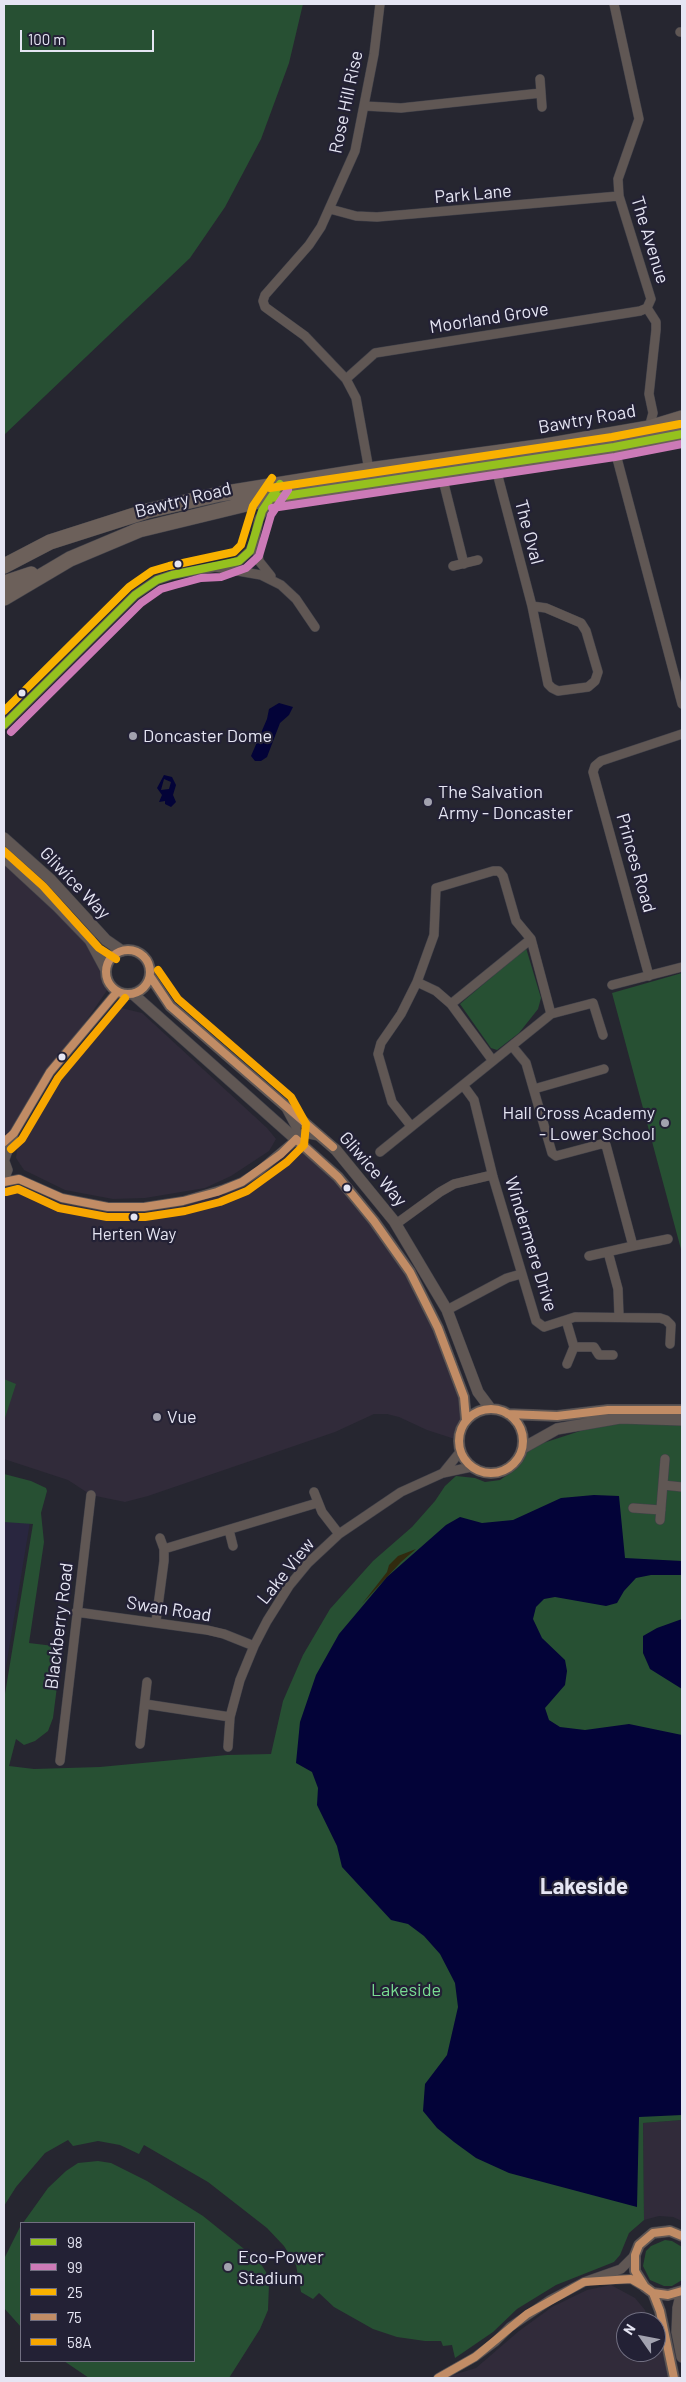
<!DOCTYPE html>
<html>
<head>
<meta charset="utf-8">
<style>
	body { margin:0 }
	#map { position:relative; width:686px; height:2382px; overflow:hidden; background:#262630; font-family:Barlow,sans-serif }
	canvas { display:block }
	.frame { position:absolute; inset:0; border:5px solid #e5e5f3; pointer-events:none }
	.legend { position:absolute; left:20px; top:2222px; width:175px; height:140px; box-sizing:border-box; background:#232135; border:1px solid #716f81; margin:0; padding:6px 9px; list-style:none; font-size:15px; color:#e5e5f3 }
	.legend li { display:flex; align-items:center; gap:10px; height:25px }
	.legend b { width:25px; border:1px solid #716f81 }
	.north { position:absolute; left:616px; top:2312px; width:50px; height:50px; box-sizing:border-box; background:#232135; border:1px solid #716f81; border-radius:50%; rotate:303deg; font-size:14px; font-weight:700; line-height:20px; text-align:center; color:#e5e5f3 }
	.north::after { content:''; display:block; margin:auto; width:18px; height:22px; background:#a2a2af; clip-path:polygon(50% 0,100% 100%,50% 72%,0 100%) }
	.scale { position:absolute; left:20px; top:30px; width:134px; height:22px; box-sizing:border-box; border:2px solid #e5e5f3; border-top:0; padding-left:6px; font-size:15px; line-height:18px; white-space:nowrap; color:#e5e5f3; -webkit-text-stroke:4px #232135; paint-order:stroke }
</style>
</head>
<body>
<div id="map">
<canvas width="686" height="2382"></canvas>
<div class="frame"></div>
<ul class="legend">
<li><b style="height:6px;background:#95c11e"></b>98</li>
<li><b style="height:6px;background:#cc7ab7"></b>99</li>
<li><b style="height:6px;background:#f9b100"></b>25</li>
<li><b style="height:6px;background:#c18c65"></b>75</li>
<li><b style="height:6px;background:#f7a600"></b>58A</li>
</ul>
<div class="north">N</div>
<div class="scale">100 m</div>
</div>
<script>
const ctx = document.querySelector('canvas').getContext('2d');
ctx.lineJoin = 'round';
function paint(path, color) { ctx.fillStyle = color; ctx.fill(path, 'evenodd'); }
const poly = rows => new Path2D(rows.map(r => 'M' + r).join(''));
function stroke(path, color, width, dash) { ctx.strokeStyle = color; ctx.lineWidth = width; ctx.lineCap = dash ? 'butt' : 'round'; ctx.setLineDash(dash || []); ctx.stroke(path); }
function label(font, color, halo, rows, align = 'center') {
  ctx.font = font + ' Barlow,sans-serif'; ctx.lineWidth = 4.5; ctx.setLineDash([]); ctx.textBaseline = 'middle'; ctx.strokeStyle = halo; ctx.fillStyle = color; for (const [text, x, y, turn = 0] of rows) {
    ctx.save(); ctx.translate(x, y); ctx.rotate((+turn || 0) * Math.PI / 180); ctx.textAlign = isNaN(turn) ? turn : align; if (halo) ctx.strokeText(text, 0, 0); ctx.fillText(text, 0, 0); ctx.restore();
  }
}
const commercial = poly([
	[4,857,57,906,110,959,110,986,40,1088,14,1133,5,1178,62,1198,144,1207,182,1206,243,1183,296,1139,374,1221,438,1328,466,1420,458,1440,427,1430,399,1417,387,1414,374,1414,335,1432,148,1496,125,1502,91,1495,68,1480,4,1459],
	[121,1008,142,1013,267,1128,276,1139,269,1151,231,1176,205,1188,145,1198,113,1199,65,1190,24,1170,16,1158,17,1150,32,1122,72,1063,115,1011],
	[682,2120,682,2221,673,2217,659,2216,644,2220,643,2123],
	[611,2285,635,2298,645,2310,648,2322,626,2322,626,2352,656,2352,656,2344,669,2360,674,2378,443,2378,476,2368,519,2331,552,2307,587,2290]
]);
const built = poly([
	[4,1518,30,1522,4,1679]
]);
const green = poly([
	[4,4,303,4,289,63,261,139,225,207,190,258,4,435],
	[526,948,541,998,538,1009,519,1033,497,1050,491,1048,460,1004],
	[682,973,682,1253,612,993],
	[4,1379,16,1384,4,1421],
	[620,1418,682,1420,682,2120,643,2123,644,2220,629,2233,620,2255,614,2262,556,2285,517,2309,493,2332,455,2358,452,2345,443,2346,441,2341,425,2341,397,2337,373,2329,334,2307,319,2293,313,2299,301,2292,296,2265,284,2246,267,2228,208,2182,144,2145,139,2154,120,2145,98,2141,73,2146,68,2140,45,2153,16,2187,4,2206,4,1700,33,1524,4,1522,4,1474,31,1481,46,1488,47,1491,41,1513,44,1542,29,1643,62,1647,53,1718,48,1731,35,1741,24,1745,16,1739,9,1766,34,1769,100,1767,227,1755,271,1754,283,1701,303,1655,330,1609,373,1561,412,1527,435,1501,445,1486,456,1476,475,1478,485,1482,500,1480,513,1471,531,1447],
	[98,2161,111,2163,147,2181,203,2216,259,2261,266,2272,269,2284,268,2310,260,2329,229,2378,89,2378,64,2361,194,2361,194,2223,23,2223,48,2188,66,2171,78,2163],
	[21,2225,21,2327,4,2308,4,2259],
	[665,2240,672,2241,682,2247,682,2280,672,2286,664,2286,650,2280,643,2266,646,2251,651,2246]
]);
const sand = poly([
	[416,1549,401,1562,362,1604,387,1572,389,1565,398,1556]
]);
const water = poly([
	[279,703,293,707,289,715,280,723,267,757,261,761,255,761,251,756,267,719,269,709],
	[164,775,172,777,176,785,173,795,176,802,171,807,165,804,165,801,159,802,162,795,157,788],
	[164,779,171,782,169,789,161,790],
	[594,1495,619,1496,625,1558,682,1561,682,1575,651,1575,636,1578,624,1591,617,1603,606,1606,555,1597,544,1599,536,1607,533,1619,542,1638,565,1660,567,1671,565,1685,545,1708,549,1720,560,1727,585,1730,629,1724,682,1735,682,2115,639,2117,637,2207,509,2173,476,2158,454,2142,437,2128,423,2111,425,2084,447,2055,458,2007,455,1983,440,1954,424,1936,408,1924,391,1920,342,1867,337,1846,317,1805,318,1788,312,1772,296,1763,300,1722,316,1675,339,1634,387,1577,446,1525,460,1517,482,1523,513,1520,561,1498],
	[682,1619,682,1689,650,1669,643,1653,643,1636,657,1628]
]);
const minor = poly([
	[614,4,639,119,618,179,619,196,651,299,647,308],
	[680,32,682,32],
	[540,79,542,107],
	[365,106,401,108,541,93],
	[330,209,356,216,377,217,619,196],
	[647,308,656,322,656,330,649,394,653,413,649,428],
	[346,379,375,353,640,311,647,308],
	[614,447,682,704],
	[495,465,532,606,548,684,552,688,558,691,588,687,595,681,598,672,586,631,581,623,546,608,532,606],
	[369,470,356,398,346,379,305,336,265,307,263,301,265,295,309,245,321,227,355,151,374,54,380,4],
	[441,472,464,564],
	[256,539,259,561,271,576],
	[453,566,478,560],
	[221,567,239,561,250,551,255,539,259,519,271,498],
	[4,725,135,595,157,580,172,575,215,567,261,575,281,585,296,599,315,627],
	[649,976,593,772,595,766,601,761,682,734],
	[417,982,436,991,451,1004,493,1061],
	[612,985,682,967],
	[451,1004,531,939],
	[512,1046,526,1063,552,1153,556,1156,601,1144,606,1145,633,1246,589,1256],
	[463,1085,474,1100,493,1177,536,1321,544,1327,575,1317,660,1318,666,1320,671,1325,670,1344],
	[534,1089,604,1069],
	[287,1110,296,1127,296,1139],
	[411,1126,392,1102,378,1054,381,1043,401,1014,417,982,434,935,436,888,493,871,499,871,503,876,516,921,531,939,551,1014],
	[380,1152,551,1014,593,1003,603,1035],
	[4,1159,8,1170,4,1180],
	[5,1159,14,1133,50,1072,117,992],
	[4,1182,19,1179,62,1198,108,1207,144,1207,183,1201,224,1189,242,1182,259,1171,304,1133,319,1136],
	[396,1224,440,1192,454,1184,492,1175],
	[633,1246,668,1239],
	[608,1252,618,1289,619,1316],
	[447,1310,507,1278,521,1274],
	[566,1320,574,1347,594,1347,599,1355,613,1355],
	[567,1364,574,1347],
	[443,1473,460,1452],
	[663,1485,682,1487],
	[314,1492,322,1512,339,1534],
	[633,1508,661,1510],
	[660,1520,665,1459],
	[229,1530,233,1546],
	[164,1549,317,1503],
	[76,1612,207,1630,224,1634,254,1646],
	[156,1621,164,1561,164,1549,160,1538],
	[145,1704,230,1717],
	[140,1744,147,1682],
	[228,1747,230,1717,240,1680,254,1646,267,1621,289,1586,308,1563,339,1534,401,1492,443,1473,471,1467],
	[60,1761,91,1495],
	[600,2280,631,2279,644,2287],
	[438,2378,475,2357,495,2342,510,2327,550,2300,584,2282,621,2269,635,2255]
]);
const tertiary = poly([
	[4,838,50,879,106,940,122,951],
	[4,857,57,906,90,940,106,970],
	'106 972a22 22 0 1 1 44 0a22 22 0 1 1-44 0Z',
	[150,976,170,1006,336,1150,394,1221,447,1310,478,1392,490,1408],
	[133,994,338,1177,374,1221,410,1272,438,1328,464,1397,466,1420],
	'459 1441a32 32 0 1 1 64 0a32 32 0 1 1-64 0Z',
	[508,1414,557,1416,608,1410,682,1410],
	[523,1448,557,1429,620,1418,682,1420],
	[682,2236,670,2231,653,2233,639,2245,635,2255,635,2271,645,2287,653,2293,668,2295,682,2291],
	[682,2291,678,2308,677,2332,682,2357],
	[653,2293,660,2311,674,2378]
]);
const trunk = poly([
	[4,566,50,542,147,511,220,494,369,470,545,446,649,428,682,418],
	[4,583,31,574],
	[4,598,70,559,139,530,271,498,614,447,682,434]
]);
const bus1 = poly([
	[271,498,614,447,682,434],
	[4,725,135,595,157,580,172,575,239,561,250,551,262,511,280,484]
]);
const bus2 = poly([
	[272,508,615,457,682,444],
	[11,732,141,603,161,589,175,585,201,578,221,577,246,568,259,556,271,515,288,490]
]);
const bus3 = poly([
	[270,488,612,437,680,424],
	[4,711,129,587,152,571,169,566,234,552,241,545,253,506,272,478]
]);
const bus4 = poly([
	'106 972a22 22 0 1 1 44 0a22 22 0 1 1-44 0Z',
	[150,976,170,1006,333,1147],
	[4,1142,14,1133,50,1072,117,992],
	[4,1182,19,1179,62,1198,108,1207,144,1207,183,1201,217,1192,242,1182,281,1154,296,1139,338,1177,374,1221,410,1272,438,1328,464,1397,466,1420],
	'459 1441a32 32 0 1 1 64 0a32 32 0 1 1-64 0Z',
	[508,1414,557,1416,608,1410,682,1410],
	[682,2236,670,2231,653,2233,639,2245,635,2255,635,2271,645,2287,653,2293,668,2295,682,2291],
	[653,2293,660,2311,674,2378],
	[438,2378,475,2357,527,2314,584,2282,631,2279,645,2287]
]);
const bus5 = poly([
	[4,851,43,886,99,948,116,959],
	[11,1149,22,1139,58,1078,125,998],
	[6,1192,18,1189,59,1208,107,1217,145,1217,185,1211,220,1202,247,1191,287,1162,304,1145,306,1124,291,1097,178,999,158,970]
]);
const markers = [
	[178,564,4.5,"#e5e5f3"],
	[22,693,4.5,"#e5e5f3"],
	[133,736,5,"#a2a2af"],
	[428,802,5,"#a2a2af"],
	[62,1057,4.5,"#e5e5f3"],
	[665,1123,5,"#a2a2af"],
	[347,1188,4.5,"#e5e5f3"],
	[134,1217,4.5,"#e5e5f3"],
	[157,1417,5,"#a2a2af"],
	[228,2267,5,"#a2a2af"]
];
const busNames = [
	["Herten Way",134,1234]
];
const streetNames = [
	["Rose Hill Rise",346,102,-78],
	["Park Lane",473,194,-5],
	["The Avenue",650,240,73],
	["Moorland Grove",489,318,-9],
	["Bawtry Road",587,419,-10],
	["Bawtry Road",183,500,-14],
	["The Oval",529,532,75],
	["Princes Road",636,863,74],
	["Gliwice Way",75,883,46],
	["Gliwice Way",373,1169,49],
	["Windermere Drive",531,1244,73],
	["Lake View",286,1571,-51],
	["Swan Road",169,1609,9],
	["Blackberry Road",59,1626,-83]
];
const poiNames = [
	["Doncaster Dome",143,736],
	["The Salvation",438,792],
	["Army - Doncaster",438,813],
	["Hall Cross Academy",655,1113,"right"],
	["- Lower School",655,1134,"right"],
	["Vue",167,1417],
	["Eco-Power",238,2257],
	["Stadium",238,2278]
];
const parkNames = [
	["Lakeside",406,1990]
];
const districtNames = [
	["Lakeside",584,1887]
];
paint(commercial, '#312b3a');
paint(built, '#29263f');
paint(green, '#275033');
paint(sand, '#312a0e');
paint(water, '#030338');
stroke(minor, '#42424a', 10);
stroke(tertiary, '#42424a', 12);
stroke(trunk, '#42424a', 16);
stroke(minor, '#605754', 9);
stroke(tertiary, '#605754', 11);
stroke(trunk, '#6c605a', 15);
stroke(bus1, '#95c11e', 8);
stroke(bus2, '#cc7ab7', 8);
stroke(bus3, '#f9b100', 8);
stroke(bus4, '#c18c65', 8);
stroke(bus5, '#f7a600', 8);
for (const [x, y, r, color] of markers) { const dot = new Path2D(); dot.arc(x, y, r, 0, 2 * Math.PI); ctx.fillStyle = color; ctx.fill(dot); stroke(dot, '#232135', 2); }
label('17px', '#e5e5f3', '#232135', busNames);
label('18px', '#e5e5f3', '#232135', streetNames);
label('18px', '#e5e5f3', '#232135', poiNames, 'left');
label('18px', '#79dd93', '#232135', parkNames);
label('bold 22px', '#e5e5f3', '#232135', districtNames);
</script>
</body>
</html>
